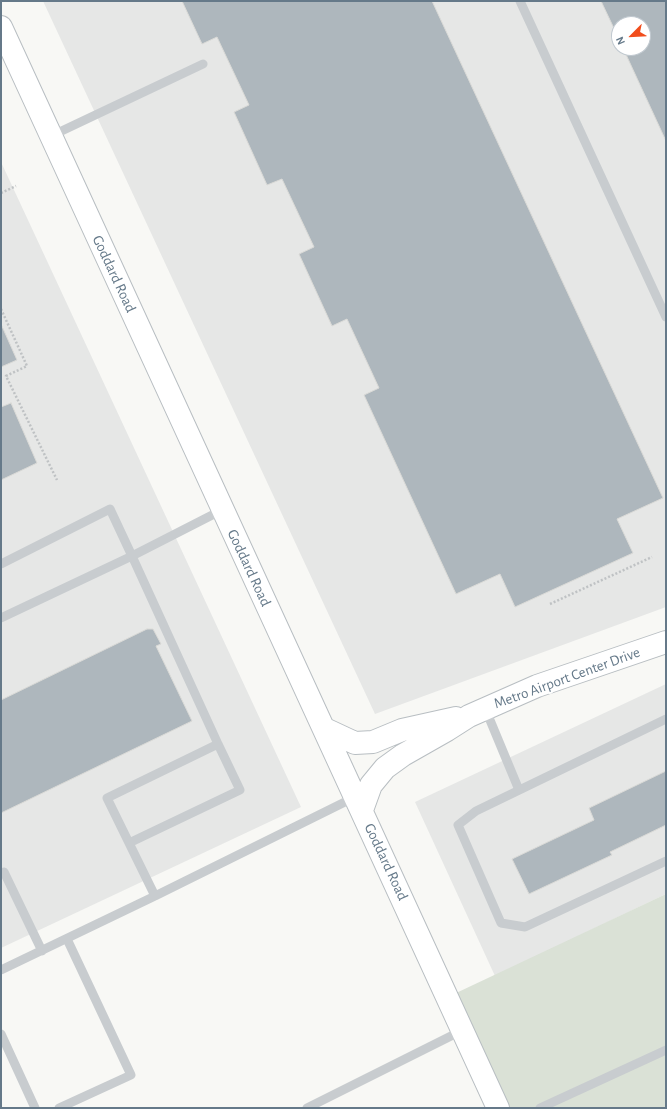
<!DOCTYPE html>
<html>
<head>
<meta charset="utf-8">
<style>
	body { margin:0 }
	#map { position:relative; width:667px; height:1109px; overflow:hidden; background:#f8f8f5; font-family:"Alegreya Sans",sans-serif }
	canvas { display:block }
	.frame { position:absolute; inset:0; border:2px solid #657989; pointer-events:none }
	.north { position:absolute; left:611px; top:16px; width:40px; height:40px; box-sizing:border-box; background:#fff; border:1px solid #c1c9d0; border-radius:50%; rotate:246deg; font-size:11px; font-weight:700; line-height:16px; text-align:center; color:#657989 }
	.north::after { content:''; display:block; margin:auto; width:14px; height:18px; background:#f14d1c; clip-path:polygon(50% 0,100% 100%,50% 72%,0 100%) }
</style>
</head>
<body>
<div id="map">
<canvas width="667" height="1109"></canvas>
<div class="frame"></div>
<div class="north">N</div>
</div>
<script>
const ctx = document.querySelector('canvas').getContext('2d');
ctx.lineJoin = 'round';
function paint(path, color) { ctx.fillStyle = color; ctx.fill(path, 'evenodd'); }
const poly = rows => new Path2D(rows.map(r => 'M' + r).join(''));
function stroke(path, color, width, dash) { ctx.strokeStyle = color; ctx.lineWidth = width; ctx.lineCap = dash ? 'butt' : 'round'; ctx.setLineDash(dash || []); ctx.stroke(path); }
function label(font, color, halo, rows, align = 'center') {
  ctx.font = font + ' "Alegreya Sans",sans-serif'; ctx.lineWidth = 4; ctx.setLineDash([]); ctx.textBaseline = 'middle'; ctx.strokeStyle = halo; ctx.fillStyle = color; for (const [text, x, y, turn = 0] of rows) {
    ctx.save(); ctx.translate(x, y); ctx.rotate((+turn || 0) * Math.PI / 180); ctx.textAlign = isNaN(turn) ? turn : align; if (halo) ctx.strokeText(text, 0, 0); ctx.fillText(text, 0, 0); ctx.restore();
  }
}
const built = poly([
	[43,1,666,1,666,607,375,714],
	[619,24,643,24,643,48,619,48],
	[1,162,301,807,1,948],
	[666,684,666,894,495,976,415,802]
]);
const green = poly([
	[666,894,666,1108,507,1108,454,994]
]);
const building = poly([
	[182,1,432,1,663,498,617,519,633,553,515,607,500,574,456,594,364,395,379,388,347,319,332,326,299,254,314,247,282,179,267,185,234,112,249,105,217,37,202,44,182,1],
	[601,1,666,1,666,141,623,48,643,48,643,24,619,24,619,39,601,1],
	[1,324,17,360,1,367,1,324],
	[11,403,37,463,1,480,1,407,11,403],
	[147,629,153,629,161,644,156,646,192,721,1,813,1,700,147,629],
	[666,771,666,825,610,852,612,855,529,894,512,859,594,820,589,808,666,771]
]);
const path = poly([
	[1,193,16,186],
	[1,309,27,366,6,376,57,480],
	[550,604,652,557]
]);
const lane = poly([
	[520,1,666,317],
	[51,136,203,64],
	[222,510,132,556,218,744,107,798,155,896,355,797],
	[1,564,110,509,132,556,1,618],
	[485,708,519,790],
	[666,719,476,811,458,825,501,923,525,927,666,861],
	[129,843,240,790,218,744],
	[1,873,4,872,42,951],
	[1,970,155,896],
	[1,1034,35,1108],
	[59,1108,131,1075,67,939],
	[307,1108,463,1030],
	[540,1108,666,1050]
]);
const secondary = poly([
	[1,27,498,1108],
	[325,729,355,743,373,742,402,730,456,718],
	[362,810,371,785,385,768,403,755,447,730,469,716,537,686,666,642]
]);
const streetNames = [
	["Goddard Road",114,274,65],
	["Goddard Road",249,568,65],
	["Metro Airport Center Drive",567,678,-20],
	["Goddard Road",386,862,65]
];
paint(built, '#e6e7e6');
paint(green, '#dae1d6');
paint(building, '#aeb7bd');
stroke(building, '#dadad7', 1);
stroke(secondary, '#b8bec2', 24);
stroke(path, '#bfc2c4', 2.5, [2, 2]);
stroke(lane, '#c8cccf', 9);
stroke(secondary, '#fff', 22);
label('15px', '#657989', '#fff', streetNames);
</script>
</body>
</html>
